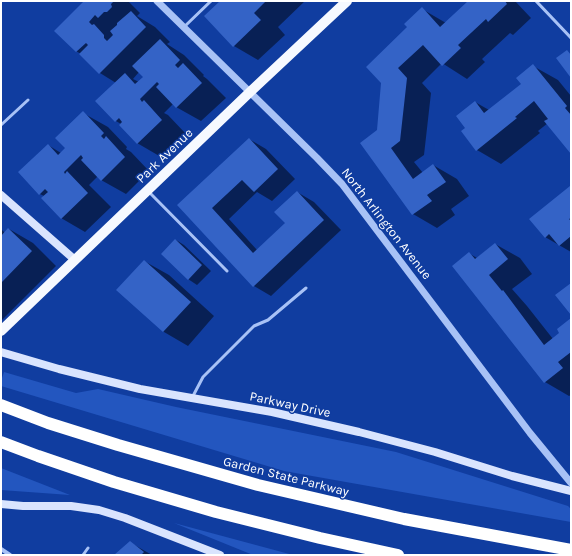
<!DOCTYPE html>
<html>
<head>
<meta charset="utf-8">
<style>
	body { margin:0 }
	#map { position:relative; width:572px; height:556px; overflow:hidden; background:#103da0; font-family:Karla,sans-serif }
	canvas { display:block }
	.frame { position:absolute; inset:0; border:2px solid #fff; pointer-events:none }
</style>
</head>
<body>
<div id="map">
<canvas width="572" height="556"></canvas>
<div class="frame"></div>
</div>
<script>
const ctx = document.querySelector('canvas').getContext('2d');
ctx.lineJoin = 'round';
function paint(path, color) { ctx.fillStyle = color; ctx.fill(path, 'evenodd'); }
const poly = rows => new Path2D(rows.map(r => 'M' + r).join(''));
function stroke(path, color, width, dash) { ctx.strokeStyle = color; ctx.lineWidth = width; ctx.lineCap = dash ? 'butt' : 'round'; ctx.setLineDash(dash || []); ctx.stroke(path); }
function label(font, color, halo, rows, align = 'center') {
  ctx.font = font + ' Karla,sans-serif'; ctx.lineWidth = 3; ctx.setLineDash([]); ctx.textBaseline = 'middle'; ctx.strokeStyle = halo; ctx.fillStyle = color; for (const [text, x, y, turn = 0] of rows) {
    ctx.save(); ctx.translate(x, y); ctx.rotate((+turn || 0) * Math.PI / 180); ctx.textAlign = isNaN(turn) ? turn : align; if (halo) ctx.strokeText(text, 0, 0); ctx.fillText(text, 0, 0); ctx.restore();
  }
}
const green = poly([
	[4,372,76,393,98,389,176,407,396,452,568,506,571,509,571,522,284,471,1,386,1,381],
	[1,468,70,495,1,490],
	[174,523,293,555,253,555]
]);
const shadow = poly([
	[85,1,128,1,140,13,137,16,155,27,170,42,167,44,184,55,204,75,203,76,207,79,226,98,201,121,176,107,173,104,164,113,168,115,186,134,161,157,137,143,121,124,116,121,97,101,116,83,100,73,81,54,76,51],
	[139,72,144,77,139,82,133,79],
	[222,1,305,1,278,27,285,35,258,60,234,46],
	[470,1,515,1,531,18,513,35,510,33,482,59,485,62,467,79,442,63,422,83,431,93,424,155,414,162,423,173,433,165,457,179,469,196,451,209,455,215,437,228,413,214,361,143,378,130,409,27,422,9,446,23],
	[533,66,558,80,571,96,571,152,548,123,538,131,540,133,501,164,477,150,467,128,475,102,489,110,522,85],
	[83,113,108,127,127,147,126,149,131,152,149,171,126,194,101,180,98,176,89,185,111,207,85,232,61,218,44,196,40,194,48,145,61,153,66,148],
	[249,139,266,149,295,179,272,201,257,192,229,219,257,250,286,223,297,192,314,202,341,230,271,296,254,286,179,205],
	[571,188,571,252,545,237],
	[1,229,5,233,9,229,33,243,56,266,2,320],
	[176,240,184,245,211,271,197,285,188,279],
	[495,244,520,258,532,274,512,289,527,306,553,339,561,333,571,320,571,395,569,396,545,382,470,254,477,258],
	[144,261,169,275,214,316,188,346,164,332,118,290],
	[131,543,152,555,115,555]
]);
const building = poly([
	[84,1,114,1,111,4,112,7,107,12,104,12,98,18,95,15,89,22,92,25,94,24,104,35,104,38,107,41,113,35,110,31,117,25,117,23,131,11,146,27,99,74,79,54,88,45,86,43,76,52,54,31],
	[220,1,266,1,254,13,261,20,233,47,204,16],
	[468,1,505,1,507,4,488,22,486,19,458,45,461,48,442,66,423,45,398,68,407,78,400,141,391,148,413,179,433,164,446,182,427,195,432,201,412,215,360,143,377,130,381,83,366,67,407,27,404,24,422,7,440,27],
	[160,39,180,60,175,65,178,68,183,63,202,83,176,108,156,87,159,84,157,82,140,99,142,102,144,100,162,120,137,144,119,125,122,122,119,118,115,122,95,101,125,73,135,84,143,77,132,66],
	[567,50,571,55,571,78,556,58],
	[533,64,567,106,565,108,571,115,571,154,544,121,548,119,534,101,515,117,517,118,476,151,461,131,465,128,456,116,475,101,484,113,521,84,516,78],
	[83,111,104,133,101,136,104,139,106,136,125,157,101,181,81,160,83,158,81,155,64,172,65,174,67,171,88,193,61,219,41,198,48,192,45,189,39,195,18,172,48,144,58,155,65,148,55,138],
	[249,138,278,169,254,192,242,180,212,208,253,253,285,223,274,212,297,191,324,220,253,287,177,205],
	[570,186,571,187,571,218,569,219,571,221,571,236,559,246,549,234,545,238,529,219],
	[8,228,32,251,1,283,1,236],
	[175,239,202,265,188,280,161,254],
	[495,243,508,259,489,275,502,291,503,290,544,345,559,333,557,329,571,318,571,352,558,362,563,368,544,383,452,266,469,252,475,259],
	[144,260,191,302,163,332,116,290],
	[571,283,571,315,555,295],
	[130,541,144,552,141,555,114,555]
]);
const service = poly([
	[536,1,571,38],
	[184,27,211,1],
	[1,125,28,100],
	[149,192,227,271],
	[193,396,203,377,254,326,268,320,306,288],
	[83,555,88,548]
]);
const minor = poly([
	[1,549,10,555]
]);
const tertiary = poly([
	[157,1,317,158,342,184,530,433,571,483]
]);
const secondary = poly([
	[1,195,75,260],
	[1,352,59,369,140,389,272,412,359,432,435,452,512,476,571,491],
	[1,504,23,506,71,506,99,510,125,518,220,555]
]);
const primary = poly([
	[1,331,250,92,347,1]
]);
const motorway = poly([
	[1,405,48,423,118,445,258,485,404,519,571,550],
	[1,442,38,456,114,482,216,512,320,538,398,555]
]);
const streetNames = [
	["Park Avenue",165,156,-44],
	["North Arlington Avenue",386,224,52],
	["Parkway Drive",290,405,12],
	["Garden State Parkway",286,477,14]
];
paint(green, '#2356bf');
paint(shadow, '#0007');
paint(building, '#3463c6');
stroke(service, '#a8c2f6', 3);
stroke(minor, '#a8c2f6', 4);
stroke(tertiary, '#a8c2f6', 7);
stroke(secondary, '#d9e4fe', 8);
stroke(primary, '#f6f9ff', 10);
stroke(motorway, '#fff', 12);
label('13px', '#fff', '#103da0', streetNames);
</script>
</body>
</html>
